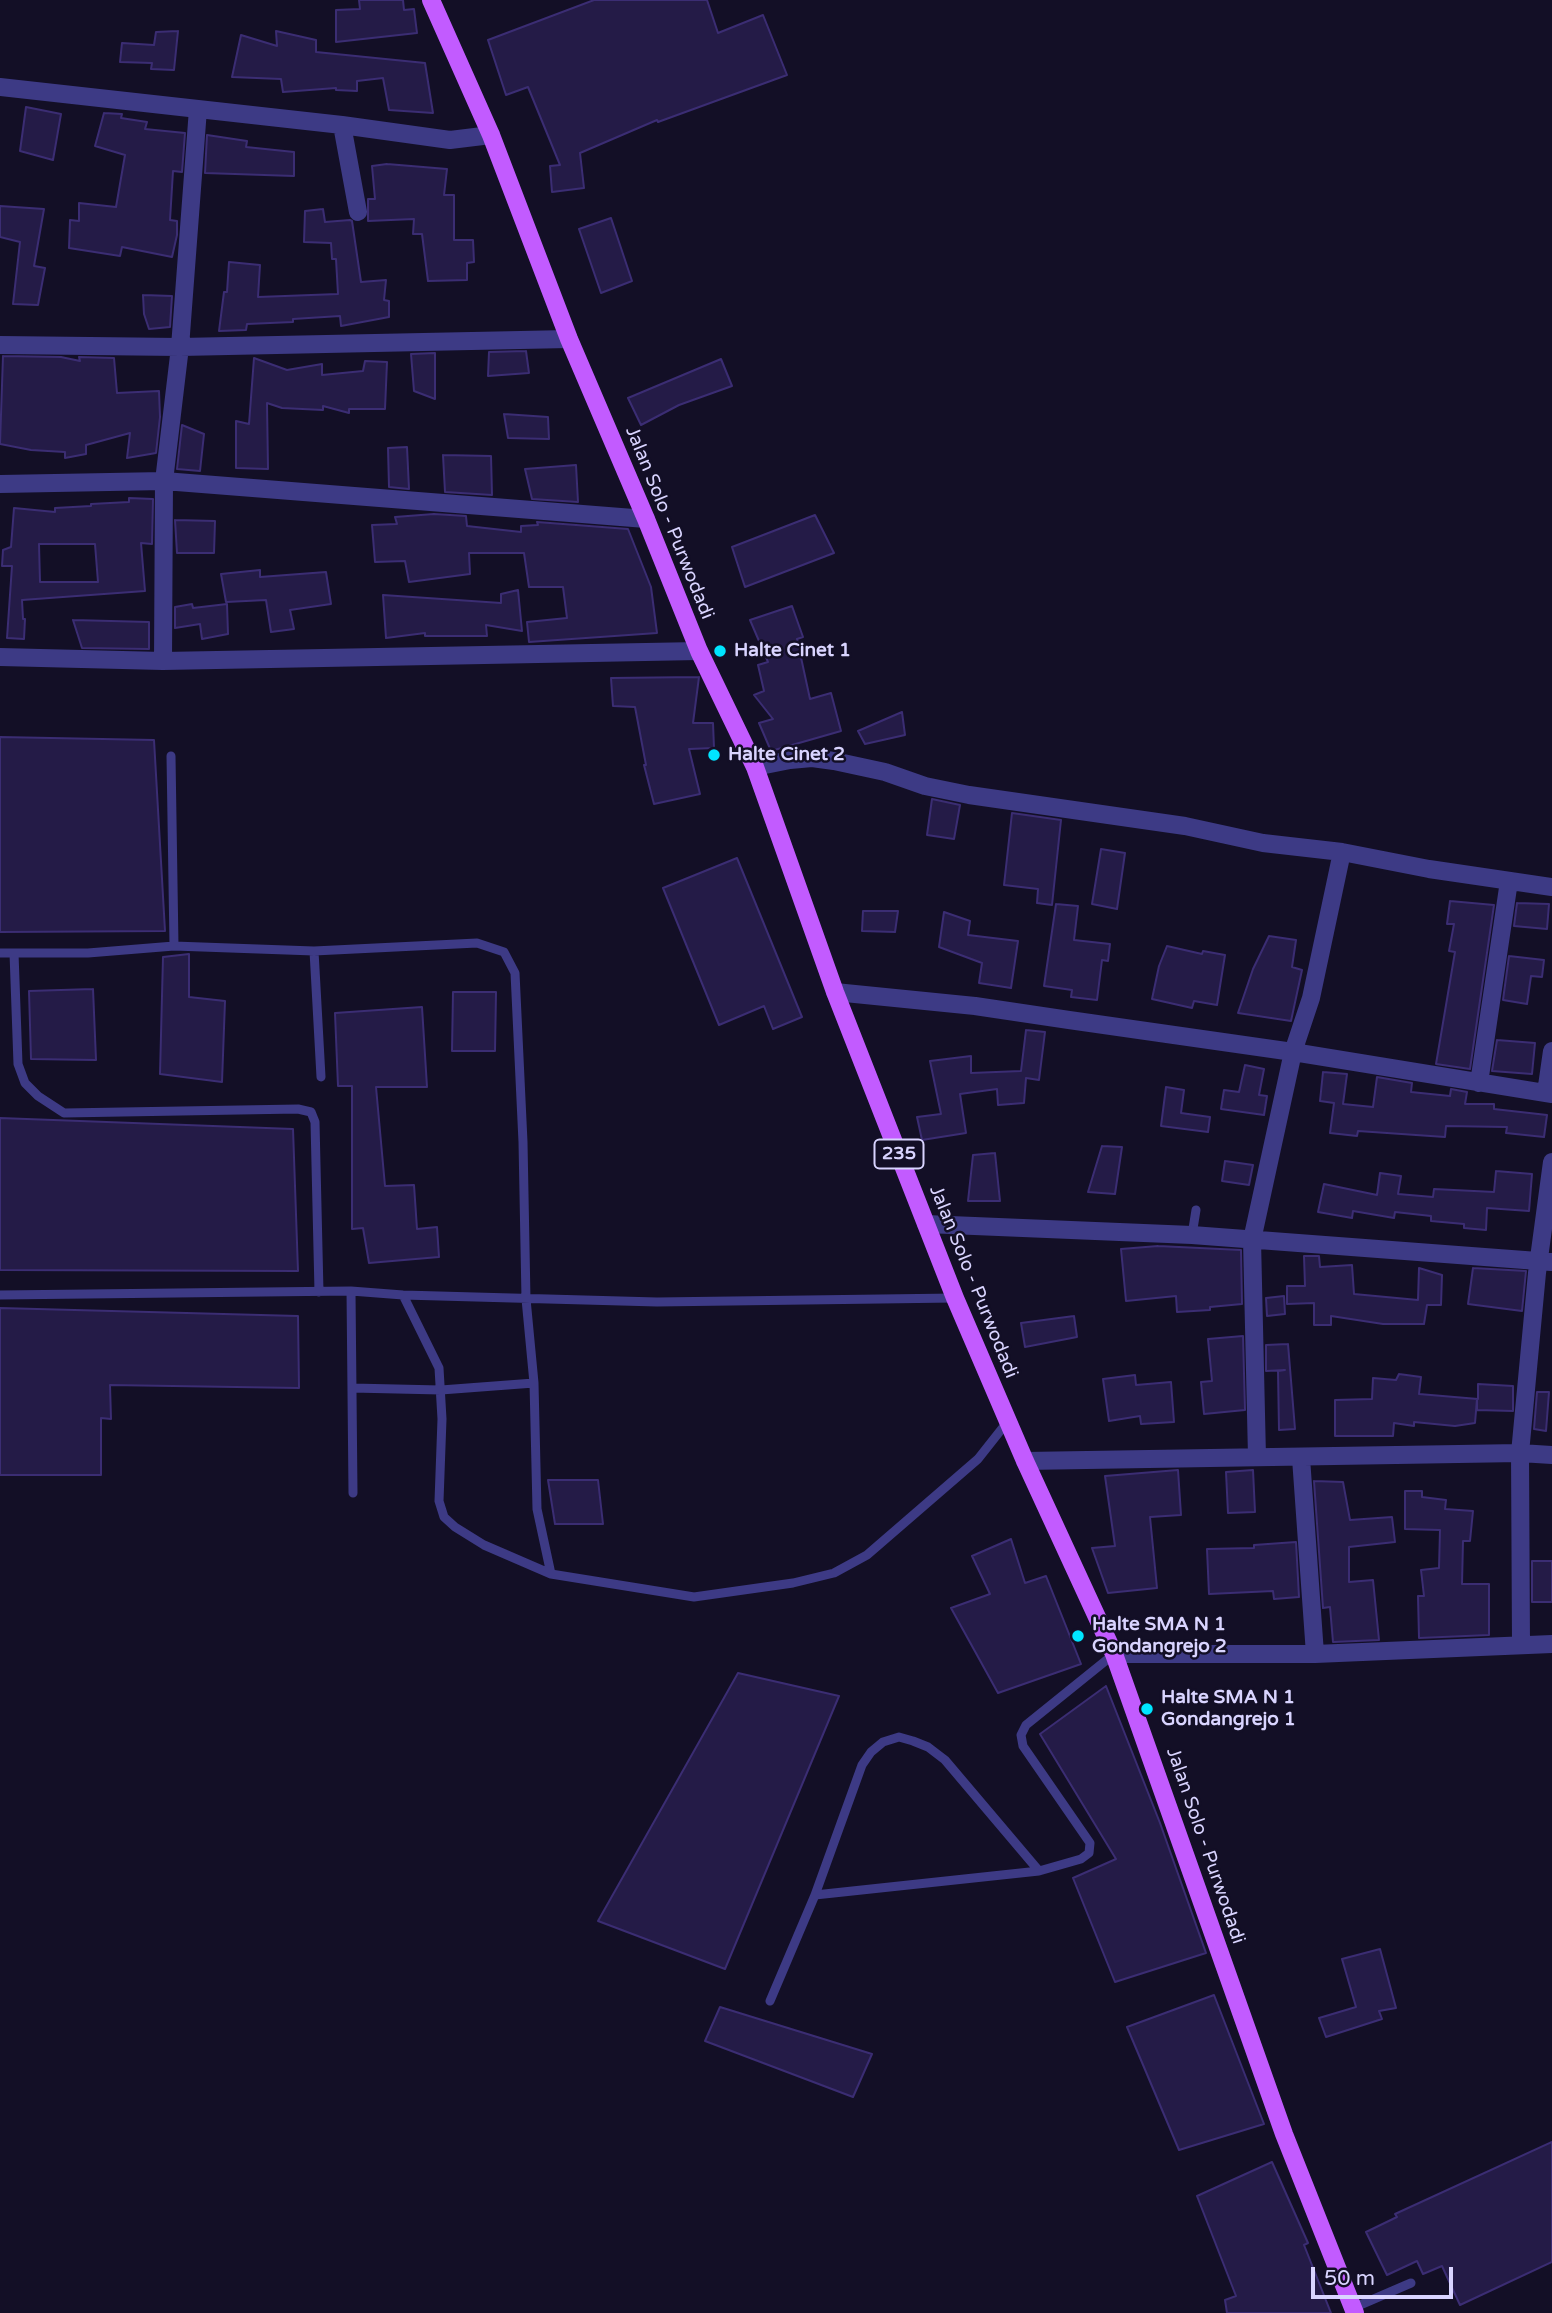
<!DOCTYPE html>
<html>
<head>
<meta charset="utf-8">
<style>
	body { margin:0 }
	#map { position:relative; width:1552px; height:2313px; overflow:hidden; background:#130f26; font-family:"Varela Round",sans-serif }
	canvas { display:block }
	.scale { position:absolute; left:1311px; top:2267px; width:142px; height:32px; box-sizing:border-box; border:4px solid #d9d4ff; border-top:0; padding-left:9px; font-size:21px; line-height:24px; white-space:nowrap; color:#d9d4ff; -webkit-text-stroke:5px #130f26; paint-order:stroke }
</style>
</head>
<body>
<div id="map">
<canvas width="1552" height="2313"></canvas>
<div class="scale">50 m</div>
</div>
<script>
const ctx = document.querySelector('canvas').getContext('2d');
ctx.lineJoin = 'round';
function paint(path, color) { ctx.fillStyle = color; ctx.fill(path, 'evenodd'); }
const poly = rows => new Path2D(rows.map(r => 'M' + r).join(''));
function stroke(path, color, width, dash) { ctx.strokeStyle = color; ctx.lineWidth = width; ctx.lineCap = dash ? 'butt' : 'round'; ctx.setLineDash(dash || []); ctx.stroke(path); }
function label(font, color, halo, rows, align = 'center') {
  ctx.font = font + ' "Varela Round",sans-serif'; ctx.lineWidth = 5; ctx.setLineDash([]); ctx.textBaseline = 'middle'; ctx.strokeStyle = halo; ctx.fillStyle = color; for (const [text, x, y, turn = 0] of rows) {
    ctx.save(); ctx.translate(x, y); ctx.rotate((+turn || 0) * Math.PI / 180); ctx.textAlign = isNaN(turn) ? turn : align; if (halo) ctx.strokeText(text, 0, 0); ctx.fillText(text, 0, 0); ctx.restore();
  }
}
const building = poly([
	[359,0,403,0,404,10,414,9,417,33,336,42,336,10,360,9,359,0],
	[594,0,707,0,718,33,763,15,787,75,658,122,657,120,580,153,584,188,552,192,550,166,560,165,528,87,506,95,488,40,594,0],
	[178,31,174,70,151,69,152,63,120,62,122,43,154,45,156,32,178,31],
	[276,31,316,40,316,52,425,63,433,113,389,110,383,78,357,81,357,91,336,90,336,88,283,92,281,79,232,77,241,35,277,46,276,31],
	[26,107,61,114,53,160,20,151,26,107],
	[104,113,122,114,121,118,147,122,145,129,185,133,182,172,173,171,170,220,177,221,177,235,172,257,122,247,120,256,69,248,70,220,79,221,79,203,116,207,125,155,95,146,104,113],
	[207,135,247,141,246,147,294,152,294,176,205,173,207,135],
	[387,164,447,169,444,195,454,195,454,240,473,240,474,262,467,263,467,280,428,281,422,234,413,234,414,219,368,221,368,199,375,199,372,166,387,164],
	[0,206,44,209,34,266,45,268,38,305,13,304,20,242,0,237,0,206],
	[323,209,325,222,350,220,352,221,361,282,386,280,384,300,389,301,389,317,341,326,340,316,293,319,293,322,247,324,246,330,219,331,224,292,227,292,229,262,260,265,258,297,338,294,336,259,332,259,331,243,304,242,305,211,323,209],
	[611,218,632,281,601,293,579,229,611,218],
	[143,295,172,296,170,327,149,329,144,314,143,295],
	[526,351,529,373,488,376,489,352,526,351],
	[435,353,435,399,414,391,411,354,435,353],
	[3,356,61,357,80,361,79,357,114,358,117,393,159,391,160,417,156,453,127,458,130,433,86,445,86,454,65,458,65,452,31,450,0,444,3,356],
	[254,358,287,370,322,364,322,375,363,371,365,361,387,362,385,409,349,409,349,413,323,406,323,410,282,408,267,403,268,469,236,468,236,421,249,424,254,358],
	[721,359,732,386,679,405,641,425,628,398,721,359],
	[504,414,548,417,549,439,508,438,504,414],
	[182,425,204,434,200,471,177,469,182,425],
	[407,447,409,489,389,487,388,448,407,447],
	[443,455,491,456,492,495,445,492,443,455],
	[576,465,578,502,532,499,525,469,576,465],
	[129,498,153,499,152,544,141,543,145,591,22,600,23,619,25,619,24,639,7,638,12,566,2,566,3,550,11,547,14,508,55,512,55,508,91,506,91,504,129,502,129,498],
	[39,544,95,544,98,582,40,582,39,544],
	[434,514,466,516,467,526,521,532,521,526,538,525,537,522,628,529,651,587,657,633,529,642,527,622,567,618,563,587,529,587,524,553,469,553,470,574,409,582,405,561,375,562,372,525,397,524,395,517,434,514],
	[815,515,834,553,745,587,732,547,815,515],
	[175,520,215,521,214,553,177,553,175,520],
	[260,570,260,577,326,572,331,604,290,610,294,629,271,632,266,600,226,602,221,574,260,570],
	[518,590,522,631,486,625,487,636,425,636,425,633,386,638,383,595,501,603,501,594,518,590],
	[192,604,193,608,227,604,228,634,202,639,200,624,175,628,175,607,192,604],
	[792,606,803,637,797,639,810,699,831,693,841,731,771,751,759,723,773,719,754,695,764,691,758,665,768,662,750,620,792,606],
	[73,620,149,622,149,649,82,648,73,620],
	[699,677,693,723,713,723,714,748,689,749,700,794,654,804,644,765,646,765,635,707,613,706,611,678,699,677],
	[902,712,905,735,865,744,858,731,902,712],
	[0,737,154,740,165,931,0,932,0,737],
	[932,799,960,805,954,839,927,835,932,799],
	[1012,813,1061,820,1052,905,1037,903,1038,889,1004,885,1012,813],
	[1101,849,1125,853,1117,909,1092,904,1101,849],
	[737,858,802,1017,773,1029,764,1006,719,1025,663,888,737,858],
	[1450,901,1494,905,1470,1069,1436,1064,1455,952,1449,951,1454,924,1447,924,1450,901],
	[1517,903,1549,904,1547,929,1514,926,1517,903],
	[1056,904,1078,906,1074,940,1110,944,1108,961,1102,960,1097,1000,1071,997,1072,990,1044,986,1056,904],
	[863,911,898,911,895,932,862,931,863,911],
	[944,912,970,921,968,935,1018,941,1011,988,979,983,982,963,939,947,944,912],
	[1269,936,1296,940,1292,967,1302,970,1291,1021,1238,1013,1253,969,1269,936],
	[1167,946,1202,954,1203,951,1225,955,1217,1005,1194,1001,1192,1008,1152,999,1159,966,1167,946],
	[189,954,189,997,225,1001,222,1082,160,1074,163,957,189,954],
	[1509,956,1544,960,1542,977,1531,976,1527,1004,1503,1000,1509,956],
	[93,989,96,1060,31,1059,29,991,93,989],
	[453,992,496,992,495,1051,452,1051,453,992],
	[422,1007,427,1087,376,1087,385,1186,414,1185,417,1229,437,1227,439,1257,369,1263,363,1228,352,1229,352,1086,338,1086,335,1013,422,1007],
	[1026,1030,1045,1032,1039,1080,1026,1078,1024,1103,998,1105,997,1089,960,1094,966,1133,922,1140,917,1117,941,1114,930,1061,971,1056,971,1073,1021,1071,1026,1030],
	[1497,1040,1535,1043,1532,1074,1492,1071,1497,1040],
	[1245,1065,1264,1069,1259,1095,1267,1096,1264,1115,1221,1109,1224,1090,1239,1092,1245,1065],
	[1323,1072,1347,1074,1343,1104,1373,1107,1377,1077,1412,1083,1411,1092,1450,1096,1451,1089,1467,1092,1465,1104,1494,1104,1494,1109,1547,1115,1544,1137,1506,1133,1507,1127,1446,1126,1445,1137,1358,1131,1357,1136,1330,1133,1334,1103,1320,1101,1323,1072],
	[1166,1087,1184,1090,1181,1113,1210,1117,1208,1132,1161,1126,1166,1087],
	[0,1118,293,1129,298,1271,0,1270,0,1118],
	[1102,1146,1122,1147,1115,1194,1088,1192,1102,1146],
	[995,1153,1000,1201,968,1201,973,1155,995,1153],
	[1225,1161,1253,1165,1249,1185,1222,1181,1225,1161],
	[1496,1171,1532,1174,1529,1211,1487,1208,1486,1230,1464,1228,1464,1224,1431,1221,1431,1216,1395,1212,1394,1218,1353,1211,1352,1218,1318,1212,1324,1184,1377,1195,1380,1173,1401,1176,1398,1194,1433,1197,1434,1189,1494,1192,1496,1171],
	[1158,1246,1241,1250,1242,1304,1210,1307,1210,1310,1177,1312,1176,1296,1126,1301,1121,1249,1158,1246],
	[1304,1256,1319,1256,1320,1267,1352,1265,1354,1294,1418,1300,1419,1268,1442,1275,1441,1305,1427,1305,1424,1324,1383,1324,1331,1316,1331,1325,1314,1325,1314,1303,1287,1304,1287,1286,1305,1286,1304,1256],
	[1473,1268,1526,1271,1522,1311,1468,1304,1473,1268],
	[1284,1296,1285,1314,1267,1316,1266,1298,1284,1296],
	[0,1308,298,1316,299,1388,110,1385,111,1419,101,1418,101,1475,0,1475,0,1308],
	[1074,1316,1077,1337,1025,1347,1021,1323,1074,1316],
	[1243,1336,1245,1410,1204,1414,1201,1382,1212,1381,1208,1339,1243,1336],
	[1288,1344,1295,1429,1279,1430,1278,1371,1285,1370,1266,1371,1266,1345,1288,1344],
	[1399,1374,1421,1377,1419,1394,1478,1399,1478,1384,1513,1386,1513,1411,1477,1410,1477,1399,1475,1423,1455,1426,1414,1422,1414,1426,1394,1423,1393,1436,1335,1436,1335,1400,1372,1399,1373,1378,1396,1380,1399,1374],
	[1135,1375,1136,1385,1171,1382,1174,1422,1141,1424,1140,1416,1109,1421,1103,1379,1135,1375],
	[1537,1392,1549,1392,1546,1431,1534,1429,1537,1392],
	[1178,1470,1181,1515,1150,1517,1157,1588,1108,1593,1092,1548,1115,1546,1105,1476,1178,1470],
	[1253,1470,1255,1512,1228,1513,1226,1472,1253,1470],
	[548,1480,598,1480,603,1524,555,1524,548,1480],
	[1314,1481,1343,1482,1350,1520,1392,1517,1395,1542,1349,1547,1349,1582,1373,1580,1379,1640,1333,1642,1330,1607,1323,1608,1314,1481],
	[1405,1491,1422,1491,1422,1497,1446,1500,1445,1509,1473,1511,1470,1541,1463,1541,1462,1584,1489,1584,1489,1635,1419,1638,1418,1596,1424,1596,1421,1570,1439,1568,1440,1530,1405,1529,1405,1491],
	[1011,1539,1025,1583,1046,1576,1081,1664,998,1693,951,1608,990,1594,972,1556,1011,1539],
	[1296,1542,1299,1597,1274,1599,1273,1591,1209,1594,1207,1549,1254,1548,1254,1545,1296,1542],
	[1532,1561,1552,1561,1552,1602,1532,1602,1532,1561],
	[738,1673,839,1696,725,1969,598,1921,738,1673],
	[1106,1686,1160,1823,1206,1953,1115,1982,1073,1878,1116,1859,1040,1734,1106,1686],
	[1380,1949,1396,2008,1379,2011,1382,2019,1326,2037,1319,2018,1356,2007,1342,1959,1380,1949],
	[1214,1995,1264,2124,1179,2150,1127,2027,1214,1995],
	[720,2007,872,2054,853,2097,705,2041,720,2007],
	[1552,2142,1552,2262,1460,2305,1442,2266,1423,2274,1417,2261,1387,2275,1366,2232,1397,2217,1395,2214,1552,2142],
	[1272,2162,1308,2243,1304,2245,1331,2313,1227,2313,1225,2300,1236,2296,1197,2196,1272,2162]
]);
const lane = poly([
	[171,756,174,946],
	[314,951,321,1077],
	[0,953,88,953,174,946,314,951,477,943,504,952,515,973,523,1142,526,1299,534,1383,537,1509,551,1574,694,1597,793,1583,834,1573,867,1555,978,1459,1008,1421],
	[14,953,18,1064,25,1083,38,1096,64,1113,298,1109,311,1112,315,1122,319,1292],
	[1192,1235,1196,1210],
	[351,1291,353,1493],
	[0,1295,351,1291,403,1295,657,1302,955,1298],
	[403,1295,439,1368,442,1419,439,1501,444,1517,455,1527,484,1545,551,1574],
	[352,1388,441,1390,534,1383],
	[815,1895,1039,1871,1081,1859,1089,1853,1090,1843,1023,1746,1021,1735,1026,1725,1114,1654],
	[770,2001,815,1895,862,1765,871,1752,883,1742,899,1737,913,1741,928,1747,945,1760,1039,1871],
	[1353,2308,1411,2283]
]);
const street = poly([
	[0,87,342,125,450,140,491,135],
	[342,125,358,212],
	[0,345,180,347,569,339],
	[0,484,164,481,646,519],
	[0,657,163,661,699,651],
	[163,661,164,481,180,347,198,109],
	[755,767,790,760,812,758,834,761,885,772,925,786,969,795,1185,826,1263,843,1342,852,1429,869,1552,887],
	[835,992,975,1006,1069,1020,1293,1052,1552,1094],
	[1479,1083,1509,881],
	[1546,1093,1552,1051],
	[926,1224,1192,1235,1551,1262],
	[1257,1457,1252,1240,1293,1052,1311,998,1342,852],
	[1301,1458,1315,1654],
	[1025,1461,1520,1453,1537,1273,1552,1162],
	[1521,1645,1520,1453,1552,1455],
	[1114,1654,1315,1654,1552,1644]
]);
const primary = poly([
	[431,0,491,135,569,339,646,519,699,651,755,767,835,992,955,1298,1025,1461,1114,1654,1284,2134,1355,2313]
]);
const markers = [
	[720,651,7,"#00e5ff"],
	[714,755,7,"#00e5ff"],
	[1078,1636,7,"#00e5ff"],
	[1147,1709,7,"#00e5ff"]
];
const shields = [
	[899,1154,49]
];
const shieldNames = [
	["235",899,1154]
];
const streetNames = [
	["Jalan Solo - Purwodadi",669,523,68],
	["Jalan Solo - Purwodadi",973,1282,68],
	["Jalan Solo - Purwodadi",1205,1846,71]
];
const poiNames = [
	["Halte Cinet 1",734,651],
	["Halte Cinet 2",728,755],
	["Halte SMA N 1",1092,1625],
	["Gondangrejo 2",1092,1647],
	["Halte SMA N 1",1161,1698],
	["Gondangrejo 1",1161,1720]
];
paint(building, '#241b47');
stroke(building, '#3b2d73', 2);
stroke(lane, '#3d3a85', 9);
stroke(street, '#3d3a85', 18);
stroke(primary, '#c25bff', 18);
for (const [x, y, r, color] of markers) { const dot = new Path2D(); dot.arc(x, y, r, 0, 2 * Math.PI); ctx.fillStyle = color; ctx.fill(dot); stroke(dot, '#130f26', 2.5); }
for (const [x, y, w] of shields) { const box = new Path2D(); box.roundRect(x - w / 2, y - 14.5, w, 29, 5); ctx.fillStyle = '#130f26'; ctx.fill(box); stroke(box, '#d9d4ff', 2); }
label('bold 18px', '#d9d4ff', null, shieldNames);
label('19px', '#d9d4ff', '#130f26', streetNames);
label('bold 19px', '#d9d4ff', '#130f26', poiNames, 'left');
</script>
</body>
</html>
